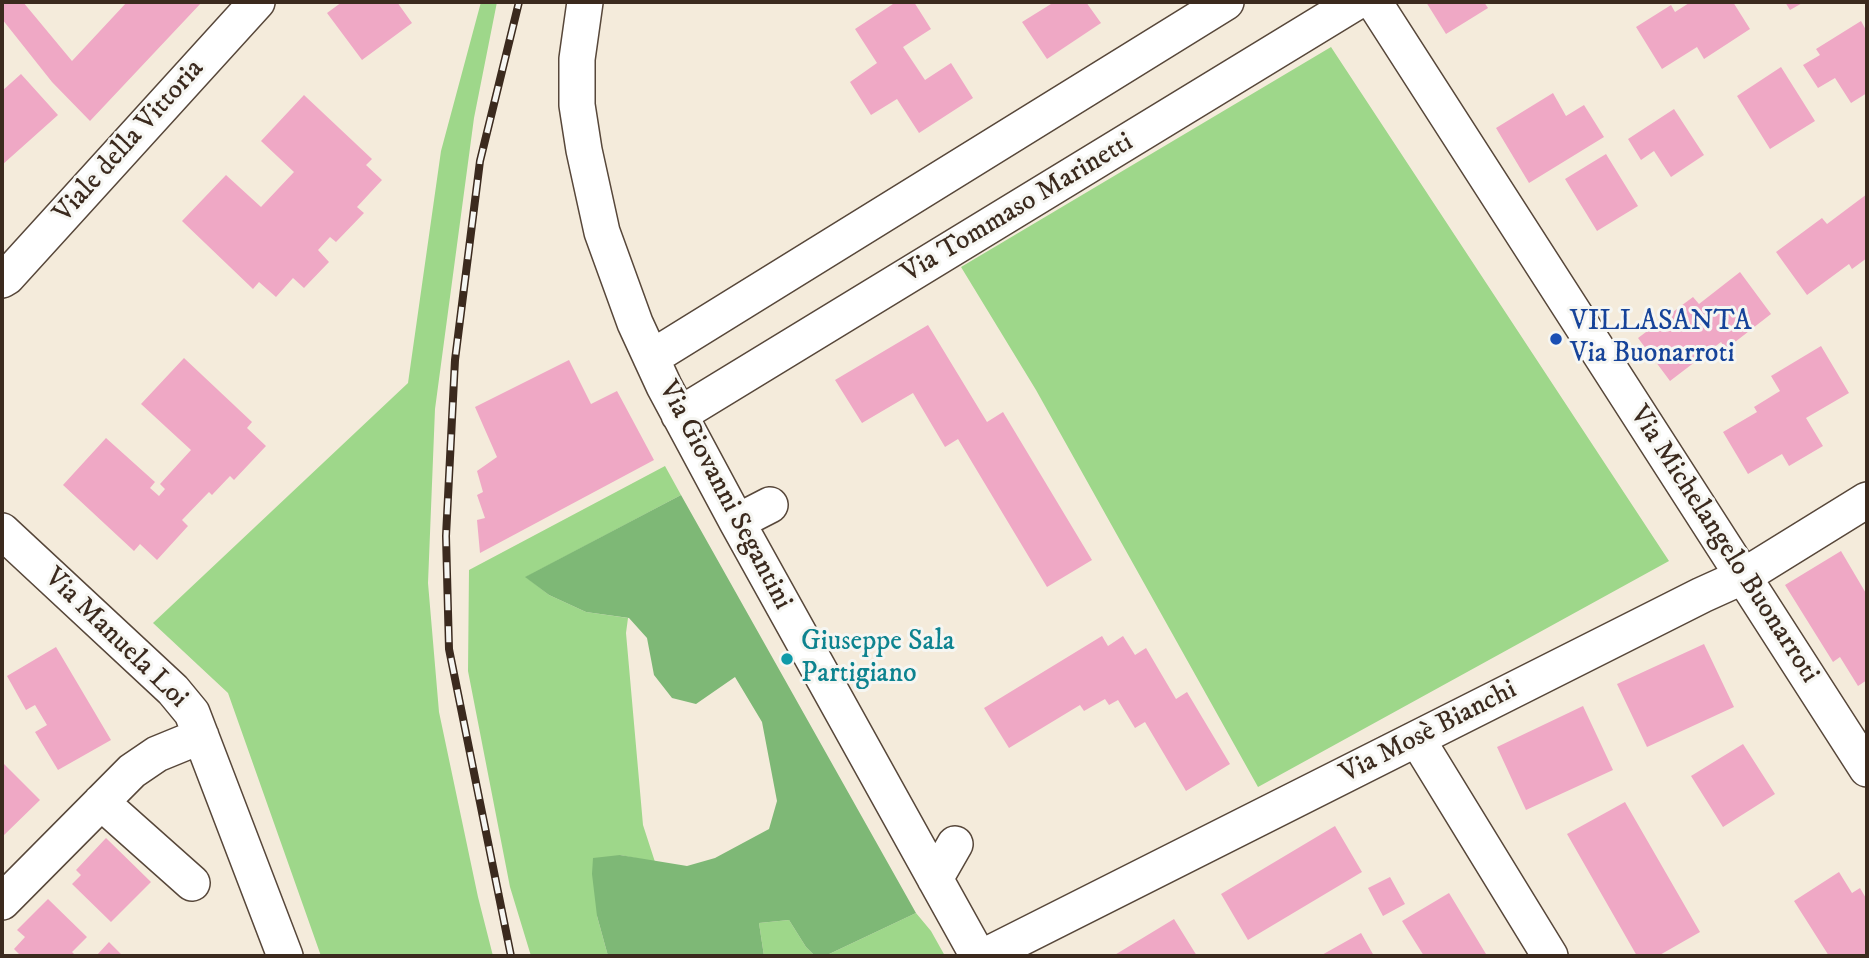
<!DOCTYPE html>
<html>
<head>
<meta charset="utf-8">
<style>
	body { margin:0 }
	#map { position:relative; width:1869px; height:958px; overflow:hidden; background:#f4ebdb; font-family:"IM FELL DW Pica",serif }
	canvas { display:block }
	.frame { position:absolute; inset:0; border:4px solid #3b2a1e; pointer-events:none }
</style>
</head>
<body>
<div id="map">
<canvas width="1869" height="958"></canvas>
<div class="frame"></div>
</div>
<script>
const ctx = document.querySelector('canvas').getContext('2d');
ctx.lineJoin = 'round';
function paint(path, color) { ctx.fillStyle = color; ctx.fill(path, 'evenodd'); }
const poly = rows => new Path2D(rows.map(r => 'M' + r).join(''));
function stroke(path, color, width, dash) { ctx.strokeStyle = color; ctx.lineWidth = width; ctx.lineCap = dash ? 'butt' : 'round'; ctx.setLineDash(dash || []); ctx.stroke(path); }
function label(font, color, halo, rows, align = 'center') {
  ctx.font = font + ' "IM FELL DW Pica",serif'; ctx.lineWidth = 6; ctx.setLineDash([]); ctx.textBaseline = 'middle'; ctx.strokeStyle = halo; ctx.fillStyle = color; for (const [text, x, y, turn = 0] of rows) {
    ctx.save(); ctx.translate(x, y); ctx.rotate((+turn || 0) * Math.PI / 180); ctx.textAlign = isNaN(turn) ? turn : align; if (halo) ctx.strokeText(text, 0, 0); ctx.fillText(text, 0, 0); ctx.restore();
  }
}
const green = poly([
	[481,2,497,2,474,118,435,409,428,583,439,712,478,897,493,956,321,956,228,693,153,623,408,383,441,151],
	[1331,47,1669,561,1258,787,1036,390,961,267],
	[665,466,681,495,526,577,549,595,586,612,628,618,626,633,643,825,655,862,620,855,597,916,608,956,531,956,510,887,468,671,469,570],
	[916,913,931,931,945,956,825,956],
	[789,920,806,947,815,956,764,956,759,923]
]);
const forest = poly([
	[681,495,916,913,825,956,815,956,806,947,789,920,759,923,764,956,608,956,597,916,592,874,593,858,620,855,687,866,715,858,769,829,777,801,762,722,735,677,696,704,672,698,654,675,647,638,629,618,586,612,549,595,525,577]
]);
const building = poly([
	[2,2,23,2,72,61,127,2,202,2,90,121,52,82,2,19],
	[342,2,397,2,412,23,362,60,327,13],
	[896,2,914,2,931,29,903,47,925,80,951,63,973,98,919,133,897,99,871,115,850,82,877,63,855,29],
	[1049,2,1086,2,1101,23,1047,59,1022,22,1051,4],
	[1426,2,1484,2,1488,8,1446,34],
	[1688,2,1733,2,1750,29,1704,59,1697,47,1662,69,1636,27,1671,5,1675,12,1689,3],
	[1785,2,1804,2,1790,10],
	[1861,21,1866,30,1867,29,1867,93,1851,103,1835,78,1818,88,1803,65,1820,55,1816,49],
	[1781,67,1815,121,1770,149,1737,96],
	[21,74,58,115,2,165,2,91],
	[1553,93,1566,116,1584,105,1604,137,1529,183,1496,128],
	[304,95,372,159,366,165,382,180,357,207,364,213,336,242,330,237,318,250,329,262,304,288,293,278,276,297,259,282,253,289,182,221,226,175,261,207,294,172,261,141],
	[1674,109,1704,155,1671,177,1654,151,1641,160,1628,139],
	[1606,154,1638,206,1597,231,1565,179],
	[1867,194,1867,258,1852,269,1849,264,1807,295,1776,252,1822,218,1827,224],
	[1740,272,1771,314,1726,349,1721,342,1670,381,1638,338,1693,297,1699,304],
	[928,325,987,422,1003,412,1092,560,1047,587,958,439,945,447,913,393,862,423,835,380],
	[1821,346,1849,393,1806,418,1823,446,1789,466,1782,454,1748,474,1723,432,1757,412,1754,407,1780,391,1771,376],
	[184,358,252,422,247,428,266,446,234,480,230,476,212,495,209,492,182,520,188,526,157,560,140,544,134,551,63,485,106,438,155,482,150,488,159,496,165,489,160,484,191,450,141,404],
	[569,360,591,404,617,391,654,460,480,553,477,520,485,518,477,495,483,492,477,471,497,457,475,407],
	[1841,551,1867,595,1867,680,1858,686,1840,657,1833,662,1785,585],
	[1102,636,1108,646,1123,636,1135,655,1146,648,1176,699,1187,692,1230,764,1186,791,1145,722,1135,728,1118,700,1109,705,1105,699,1084,711,1080,705,1009,748,984,708],
	[1704,644,1734,707,1647,747,1617,684],
	[56,647,111,740,58,770,35,732,47,725,35,705,26,710,7,676],
	[1583,706,1613,770,1526,810,1497,747],
	[1743,744,1775,794,1723,827,1691,776],
	[2,762,40,800,2,837],
	[1625,802,1700,932,1658,956,1637,956,1567,834],
	[1335,826,1362,872,1248,940,1221,894],
	[106,838,151,882,111,922,72,884,81,875,76,870],
	[1839,872,1852,893,1860,888,1867,900,1867,956,1829,956,1794,901],
	[1390,877,1405,904,1383,916,1368,888],
	[1449,893,1486,954,1481,956,1424,956,1402,921],
	[48,899,87,937,72,952,76,956,21,956,14,949,25,937,17,930],
	[1174,919,1197,956,1113,956],
	[1361,933,1374,956,1320,956],
	[109,942,123,956,96,956]
]);
const minor = poly([
	[585,2,577,59,577,105,584,150,602,232,635,323,664,386,737,522,978,956],
	[1374,2,1867,769],
	[2,280,7,277,257,2],
	[651,358,1226,2],
	[679,415,1356,2],
	[737,522,770,505],
	[2,531,173,690,192,713,285,956],
	[1417,739,1550,956],
	[101,802,192,883],
	[935,879,955,844],
	[2,902,132,771,157,754,201,736],
	[985,956,1702,595,1744,576,1867,500]
]);
const rail = poly([
	[511,956,449,649,446,536,455,360,480,161,519,2]
]);
const markers = [
	[1556,339,7,"#1a4fb4"],
	[787,659,7,"#0f9aa8"]
];
const streetNames = [
	["Viale della Vittoria",130,142,-48],
	["Via Tommaso Marinetti",1018,209,-31],
	["Via Giovanni Segantini",724,496,62],
	["Via Michelangelo Buonarroti",1723,545,57],
	["Via Manuela Loi",115,639,44],
	["Via Mosè Bianchi",1429,733,-27]
];
const transitNames = [
	["VILLASANTA",1570,323],
	["Via Buonarroti",1570,355]
];
const cultureNames = [
	["Giuseppe Sala",801,643],
	["Partigiano",801,675]
];
paint(green, '#9ed78a');
paint(forest, '#7eb876');
paint(building, '#efa8c5');
stroke(minor, '#57473a', 38);
stroke(minor, '#fff', 35);
stroke(rail, '#3b2a1e', 8);
stroke(rail, '#f6f6f2', 5, [16]);
for (const [x, y, r, color] of markers) { const dot = new Path2D(); dot.arc(x, y, r, 0, 2 * Math.PI); ctx.fillStyle = color; ctx.fill(dot); stroke(dot, '#f6f6f2', 2.5); }
label('28px', '#3b2a1e', '#f6f6f2', streetNames);
label('28px', '#164399', '#f6f6f2', transitNames, 'left');
label('28px', '#0d838f', '#f6f6f2', cultureNames, 'left');
</script>
</body>
</html>
